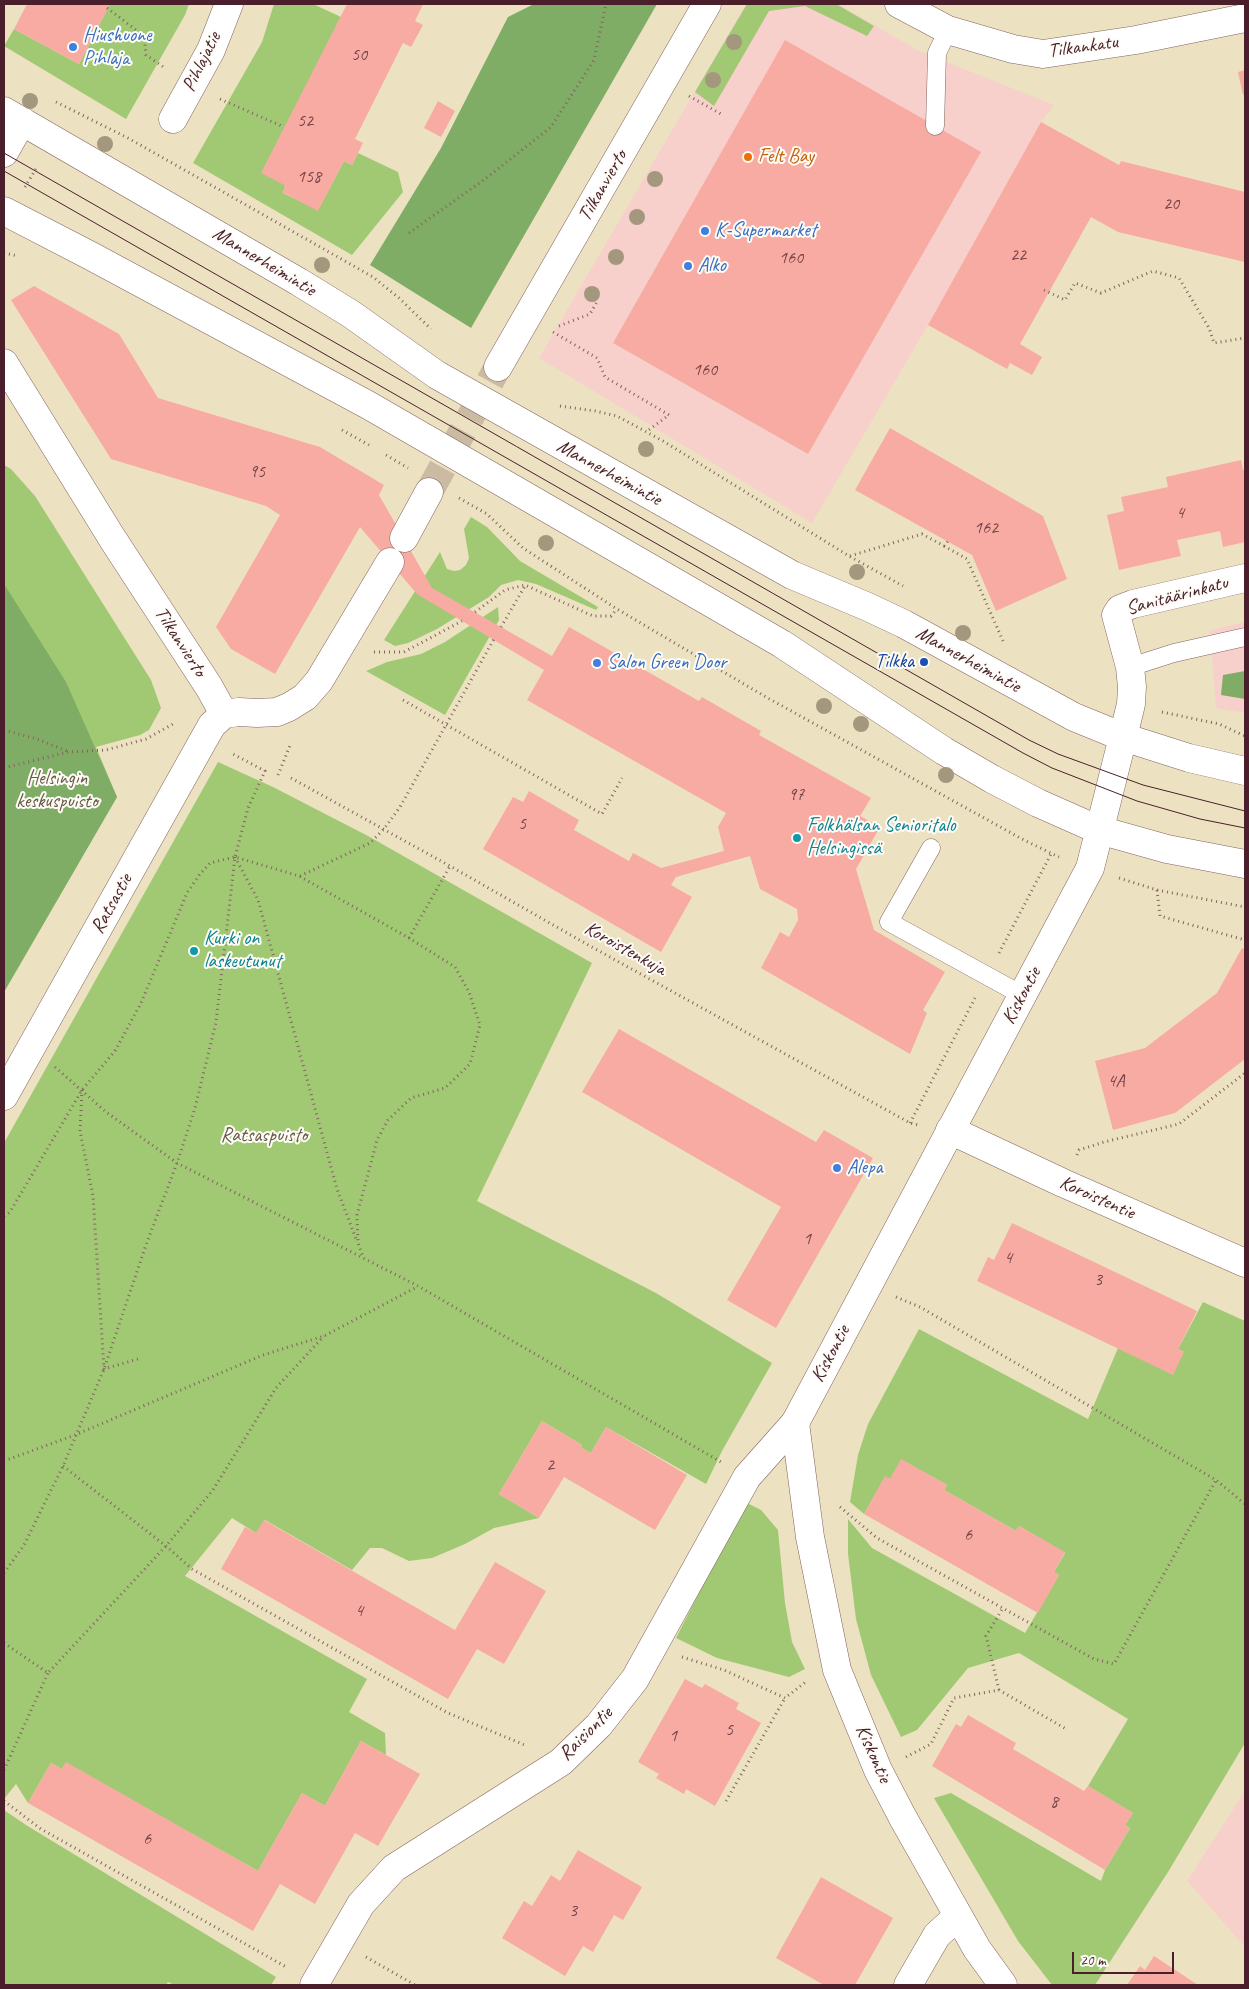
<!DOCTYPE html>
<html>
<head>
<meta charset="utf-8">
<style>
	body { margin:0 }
	#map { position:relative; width:1249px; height:1989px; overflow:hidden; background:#ece2c1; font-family:Caveat,sans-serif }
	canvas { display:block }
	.frame { position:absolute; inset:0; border:5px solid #4a1f2b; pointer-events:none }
	.scale { position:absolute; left:1072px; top:1952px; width:102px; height:22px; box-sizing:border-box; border:2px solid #4a1f2b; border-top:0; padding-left:6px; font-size:15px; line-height:18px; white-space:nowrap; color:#4a1f2b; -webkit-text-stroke:4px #fdfcf7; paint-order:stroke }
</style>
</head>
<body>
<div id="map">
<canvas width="1249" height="1989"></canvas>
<div class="frame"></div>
<div class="scale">20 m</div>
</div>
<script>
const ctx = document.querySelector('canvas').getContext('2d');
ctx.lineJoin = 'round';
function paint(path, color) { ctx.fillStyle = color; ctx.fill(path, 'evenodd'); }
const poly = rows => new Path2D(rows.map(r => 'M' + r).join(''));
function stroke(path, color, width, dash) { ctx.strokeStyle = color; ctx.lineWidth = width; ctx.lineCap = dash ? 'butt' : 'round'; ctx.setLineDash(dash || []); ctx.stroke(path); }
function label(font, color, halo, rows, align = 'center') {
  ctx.font = font + ' Caveat,sans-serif'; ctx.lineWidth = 4; ctx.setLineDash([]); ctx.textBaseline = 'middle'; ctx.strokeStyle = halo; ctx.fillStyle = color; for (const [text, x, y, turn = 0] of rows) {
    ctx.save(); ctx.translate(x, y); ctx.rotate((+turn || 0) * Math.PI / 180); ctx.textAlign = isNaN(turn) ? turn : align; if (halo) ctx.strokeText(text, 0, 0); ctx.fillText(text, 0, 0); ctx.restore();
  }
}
const built = poly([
	[746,4,838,4,919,51,1054,105,1041,122,928,325,812,523,539,358],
	[1245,622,1245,713,1216,708,1210,630],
	[1245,1791,1245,1947,1187,1881]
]);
const green = poly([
	[110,4,189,4,185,15,126,119,4,46,14,29,79,64],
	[274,4,313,4,341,17,283,193,318,210,344,161,352,165,358,153,398,172,403,192,352,255,193,163,262,42],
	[747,4,836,4,874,26,867,36,805,6,769,11,714,106,695,92],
	[4,465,11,469,35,496,151,680,161,708,149,730,140,735,96,747,117,797,4,992],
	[471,517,487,527,520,561,598,607,596,610,536,584,518,580,501,585,489,597,437,629,408,643,395,646,384,640,440,552,447,569,454,571,460,570,466,565,469,558,464,529],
	[498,607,499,620,445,715,366,671,387,662,421,654,445,642],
	[218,762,273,787,368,836,592,963,477,1201,656,1293,772,1363,722,1451,706,1484,606,1427,591,1453,581,1448,582,1445,542,1421,499,1494,539,1518,494,1528,465,1544,432,1558,409,1561,382,1548,370,1548,352,1570,265,1520,256,1533,232,1518,185,1576,367,1679,349,1712,385,1733,386,1755,361,1741,325,1806,302,1793,258,1871,66,1763,62,1769,51,1763,28,1803,16,1784,4,1799,4,1143],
	[1203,1302,1245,1321,1245,1743,1168,1872,1095,1985,1052,1985,1018,1941,934,1798,951,1793,1101,1881,1105,1870,1130,1828,1125,1825,1133,1813,1088,1786,1128,1719,1019,1653,968,1668,917,1730,901,1737,871,1675,856,1619,848,1554,848,1519,872,1548,1025,1633,1059,1575,1054,1572,1065,1553,1019,1526,1016,1531,944,1490,947,1485,902,1460,890,1479,885,1477,864,1514,850,1502,858,1455,868,1424,919,1329,1088,1419,1118,1348,1184,1352,1178,1349],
	[745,1502,761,1510,778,1530,785,1603,792,1642,805,1669,789,1677,717,1658,676,1638],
	[4,1810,26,1825,276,1977,271,1985,174,1985,168,1982,166,1985,4,1985]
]);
const forest = poly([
	[534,4,657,4,471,328,370,265,441,148,508,17],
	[4,584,66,682,117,797,4,992],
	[1245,671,1245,699,1221,695,1223,675]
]);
const building = poly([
	[27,4,110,4,79,64,14,29],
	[347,4,423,4,415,21,423,25,411,47,403,43,355,139,363,143,352,165,344,161,318,211,282,192,286,186,261,173],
	[785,40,981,152,808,454,613,343],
	[1245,70,1245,94,1243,95,1238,72],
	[438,101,455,111,441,137,424,128],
	[1041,122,1119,165,1121,161,1245,192,1245,262,1118,232,1091,217,1020,344,1042,357,1032,375,1010,363,1007,369,928,325],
	[34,286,119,334,158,398,320,447,384,485,379,495,432,588,552,656,569,627,699,701,702,697,761,731,759,735,871,798,860,816,880,827,856,869,874,930,945,972,923,1010,927,1013,910,1054,761,968,780,932,789,937,798,920,797,909,760,889,750,856,676,877,671,885,692,897,661,952,483,849,513,797,523,802,529,791,579,820,574,830,629,861,633,853,661,868,724,851,718,827,726,813,527,700,544,670,417,594,360,527,275,674,231,649,216,627,280,515,266,506,111,459,11,300],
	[890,428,1043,516,1067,579,996,611,972,555,855,490],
	[1241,460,1243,470,1245,470,1245,542,1223,547,1220,531,1177,540,1181,556,1119,570,1107,515,1124,511,1121,497,1168,487,1166,477],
	[1242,948,1245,950,1245,1059,1175,1113,1113,1130,1095,1061,1145,1048,1217,993],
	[619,1029,816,1142,824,1130,873,1158,776,1328,727,1300,781,1207,582,1092],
	[1012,1223,1197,1311,1178,1349,1184,1352,1173,1375,977,1281,988,1257,994,1260],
	[542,1421,582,1445,581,1448,591,1453,606,1427,687,1475,655,1530,564,1477,539,1518,499,1494],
	[901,1459,947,1485,944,1490,1016,1531,1019,1526,1065,1552,1054,1572,1059,1575,1038,1613,864,1514,885,1476,890,1479],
	[264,1520,455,1630,495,1562,546,1591,504,1664,477,1649,448,1699,221,1569,245,1527,256,1533],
	[685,1679,702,1688,705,1684,739,1703,736,1709,761,1723,715,1806,686,1789,684,1794,656,1778,659,1774,638,1762],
	[968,1715,1016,1743,1013,1749,1084,1791,1088,1786,1133,1813,1125,1825,1130,1828,1105,1870,932,1766,956,1724,961,1727],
	[361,1741,420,1774,378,1846,355,1833,315,1904,280,1884,253,1931,28,1803,51,1763,62,1769,66,1762,258,1871,302,1793,325,1806],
	[578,1850,642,1887,623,1920,614,1915,593,1952,583,1946,565,1976,502,1938,524,1901,532,1906,551,1875,560,1881],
	[821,1877,893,1918,855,1985,824,1985,776,1958],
	[1154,1956,1198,1985,1127,1985,1140,1966,1145,1970]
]);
const minorTunnel = poly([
	[429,492,498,367]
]);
const path = poly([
	[107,8,144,36,146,55,165,68],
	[689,96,721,114],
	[220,99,284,127],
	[56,102,128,138,373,277,399,298,431,329],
	[25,187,37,167],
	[409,233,485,179,551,127,594,60,606,4],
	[4,253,18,256],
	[1044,290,1065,300,1075,283,1101,293,1153,271,1179,278,1209,328,1214,343,1245,338],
	[559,326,590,314,598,300],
	[553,332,597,358,605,377,669,415,646,432],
	[560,406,595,411,617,416,663,441,849,556,903,586],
	[342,430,369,445],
	[386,455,408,468],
	[459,498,487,514,523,548,617,609,766,697,1022,839,1059,857],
	[944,546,967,559,1003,641],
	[850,556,922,534,944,546,948,541],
	[475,612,505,590,525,585,593,616,611,616,617,609],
	[501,627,525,586],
	[374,652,404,652,462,621],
	[403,700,602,814,622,778],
	[1162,712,1219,724,1245,736],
	[4,730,37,739,67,751],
	[4,768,68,752,106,750,146,739,173,724],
	[278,775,291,743],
	[291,778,450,866,590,946,910,1123,918,1125],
	[235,857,258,900,337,1189,356,1239],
	[300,876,370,843,384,829,400,807,494,639],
	[1119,878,1157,890,1245,907],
	[1157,890,1160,916,1245,940],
	[409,938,450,866],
	[999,953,1051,854],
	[55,1067,106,1112,177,1163,418,1286,721,1462],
	[82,1090,80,1131,93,1196,104,1369,138,1359],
	[910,1123,975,998],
	[1077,1155,1079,1150,1104,1142,1179,1124,1245,1073],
	[4,1216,10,1212,82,1090,115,1051,141,1003,187,893,200,874,210,863,235,857,299,876,409,938,455,967,469,992,480,1025,470,1064,445,1088,411,1098,388,1120,377,1140,357,1215,358,1243,363,1257],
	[896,1297,920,1307,1216,1480,1245,1504],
	[4,1461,75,1435,263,1355,324,1336,417,1287],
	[63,1466,166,1546,192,1569,448,1713,527,1746],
	[840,1507,877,1538,1094,1659,1114,1664,1216,1480],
	[4,1573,24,1545,63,1466,104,1369,146,1245,177,1163,195,1108,216,1022,235,857,248,808,265,771,231,753],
	[4,1643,48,1673,166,1546,213,1490,276,1388,324,1336],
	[682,1657,724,1670,785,1698,807,1681],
	[999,1690,986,1636,1003,1608],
	[906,1757,931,1744,954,1698,999,1690,1066,1729],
	[4,1770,48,1673],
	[4,1801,41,1829,288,1968],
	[726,1801,785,1698],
	[366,1957,415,1985]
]);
const service = poly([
	[935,126,937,53,948,30],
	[1130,667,1174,653,1245,637],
	[931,848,889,922,1022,995]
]);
const minor = poly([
	[899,4,948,30,1013,49,1043,54,1136,40,1245,18],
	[173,119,211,50,229,4],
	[4,153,22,121],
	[4,363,112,538,209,687,224,714],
	[498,367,707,4],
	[404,538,429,492],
	[224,714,239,712,257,713,277,712,289,707,305,697,319,681,390,562],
	[1123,737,1131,704,1132,687,1130,667,1116,615,1120,609,1133,604,1245,578],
	[4,1096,204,739,212,725,224,714],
	[950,1130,1063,1183,1245,1263],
	[795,1423,810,1537,837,1670,878,1770,903,1818,977,1949,1003,1985],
	[314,1985,361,1904,394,1868,561,1762,599,1725,635,1679,747,1477,795,1423],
	[908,1985,937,1935,958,1916]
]);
const tertiary = poly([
	[795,1423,1090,868,1123,737]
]);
const primary = poly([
	[4,111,299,282,351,314,437,375,792,575,868,607,904,624,1074,717,1123,737,1189,758,1245,771],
	[4,211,91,256,368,405,782,644,944,751,992,779,1038,803,1099,830,1167,849,1245,864]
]);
const tram = poly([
	[4,153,1029,740,1058,754,1143,785,1245,811],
	[4,171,1023,753,1052,768,1137,801,1200,819,1245,828]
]);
const trees = [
	[734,42],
	[713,80],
	[30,101],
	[105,144],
	[655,179],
	[637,217],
	[616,257],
	[322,265],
	[592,294],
	[646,449],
	[546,543],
	[857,572],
	[963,633],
	[824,706],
	[861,724],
	[946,775]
];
const markers = [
	[73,47,5,"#3f7fe0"],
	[748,157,5,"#e8710a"],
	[705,231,5,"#3f7fe0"],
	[688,266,5,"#3f7fe0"],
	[924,662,5,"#1a4fb4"],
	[597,663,5,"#3f7fe0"],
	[797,838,5,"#0f9aa8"],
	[194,951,5,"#0f9aa8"],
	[837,1168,5,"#3f7fe0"]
];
const numberNames = [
	["50",359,55],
	["52",305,121],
	["158",309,177],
	["20",1171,204],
	["22",1018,255],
	["160",791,258],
	["160",705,370],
	["95",257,472],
	["4",1180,513],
	["162",986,528],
	["97",796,795],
	["5",522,824],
	["4A",1116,1081],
	["1",807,1239],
	["4",1008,1258],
	["3",1098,1280],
	["2",550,1465],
	["6",968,1535],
	["4",359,1611],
	["5",729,1730],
	["1",673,1736],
	["8",1054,1802],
	["6",147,1839],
	["3",573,1911]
];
const shopNames = [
	["Hiushuone",83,36],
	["Pihlaja",83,59],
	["K-Supermarket",715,231],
	["Alko",698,266],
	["Salon Green Door",607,663],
	["Alepa",847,1168]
];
const streetNames = [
	["Tilkankatu",1083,47,-8],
	["Pihlajatie",202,62,-64],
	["Tilkanvierto",603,186,-60],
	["Mannerheimintie",264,262,31],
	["Mannerheimintie",609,473,29],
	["Sanitäärinkatu",1177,596,-15],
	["Tilkanvierto",180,642,57],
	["Mannerheimintie",968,660,29],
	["Ratsastie",112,904,-61],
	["Koroistenkuja",625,949,29],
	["Kiskontie",1022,996,-62],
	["Koroistentie",1097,1198,24],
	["Kiskontie",831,1354,-62],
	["Raisiontie",586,1734,-45],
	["Kiskontie",873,1754,66]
];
const foodNames = [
	["Felt Bay",758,157]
];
const transitNames = [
	["Tilkka",914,662]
];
const parkNames = [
	["Helsingin",57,779],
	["keskuspuisto",57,802],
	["Ratsaspuisto",264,1136]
];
const cultureNames = [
	["Folkhälsan Senioritalo",807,826],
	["Helsingissä",807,849],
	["Kurki on",204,939],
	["laskeutunut",204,962]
];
paint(built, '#f7d0cb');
paint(green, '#a1c974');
paint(forest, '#80ad66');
paint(building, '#f7aba2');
stroke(minorTunnel, '#ccbba3', 28, [28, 14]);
stroke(service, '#836360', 19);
stroke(minor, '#836360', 29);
stroke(tertiary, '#836360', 29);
stroke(primary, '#836360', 29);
stroke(path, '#836360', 3, [1, 4]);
stroke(service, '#fff', 18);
stroke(minor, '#fff', 28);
stroke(tertiary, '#fff', 28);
stroke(primary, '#fff', 28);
stroke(tram, '#4a1f2b', 1);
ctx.fillStyle = '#a3977d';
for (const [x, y] of trees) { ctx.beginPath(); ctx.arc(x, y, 8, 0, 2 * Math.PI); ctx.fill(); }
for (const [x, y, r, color] of markers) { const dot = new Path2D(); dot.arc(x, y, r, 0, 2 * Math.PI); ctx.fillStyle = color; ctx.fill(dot); stroke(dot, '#fdfcf7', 2); }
label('18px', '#754249', null, numberNames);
label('20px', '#366cbe', '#fdfcf7', shopNames, 'left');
label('20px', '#4a1f2b', '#fdfcf7', streetNames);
label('20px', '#c56008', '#fdfcf7', foodNames, 'left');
label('20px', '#164399', '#fdfcf7', transitNames, 'right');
label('20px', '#685a45', '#fdfcf7', parkNames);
label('20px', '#0d838f', '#fdfcf7', cultureNames, 'left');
</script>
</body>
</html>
